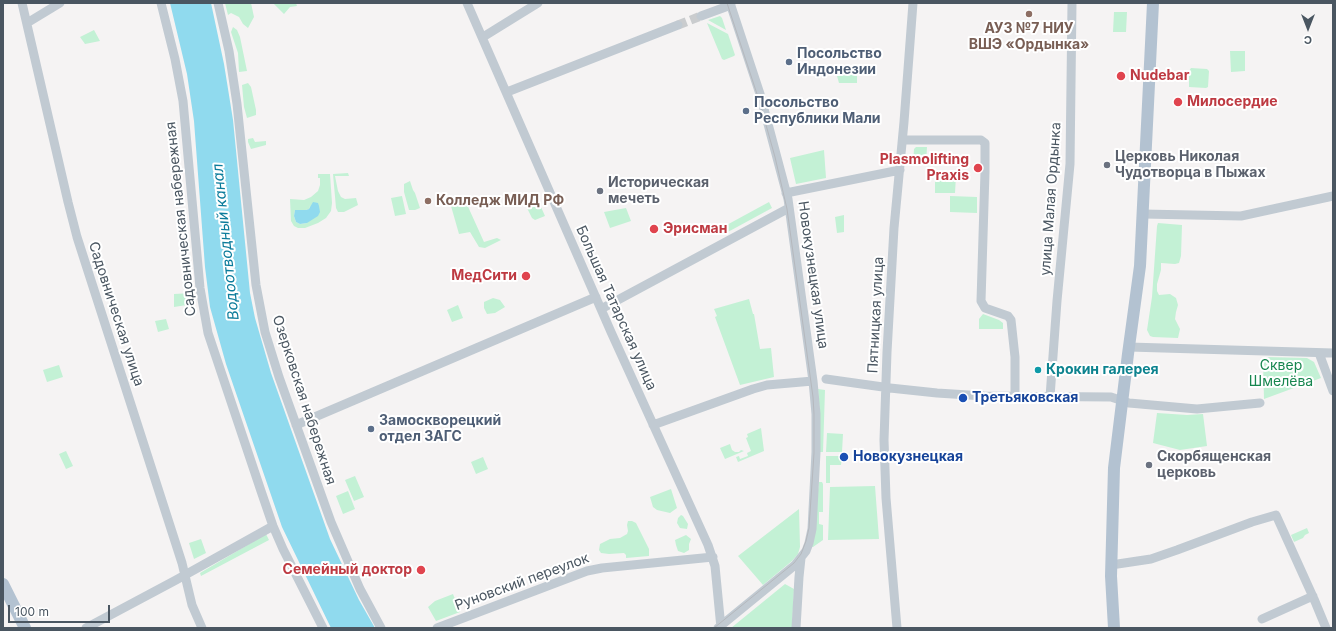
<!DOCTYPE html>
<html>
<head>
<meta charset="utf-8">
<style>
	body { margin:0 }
	#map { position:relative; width:1336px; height:631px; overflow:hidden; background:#f5f3f3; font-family:Inter,sans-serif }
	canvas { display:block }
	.frame { position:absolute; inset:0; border:4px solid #4a5661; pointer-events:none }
	.north { position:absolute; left:1288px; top:8px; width:40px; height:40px; -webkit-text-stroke:3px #fff; paint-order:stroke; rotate:180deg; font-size:11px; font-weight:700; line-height:16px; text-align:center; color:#4a5661 }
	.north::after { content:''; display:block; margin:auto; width:14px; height:18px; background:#4a5661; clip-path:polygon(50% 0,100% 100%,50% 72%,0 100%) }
	.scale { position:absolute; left:8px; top:605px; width:102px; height:18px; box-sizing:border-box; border:2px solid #4a5661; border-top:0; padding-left:5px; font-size:12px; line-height:14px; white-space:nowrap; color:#4a5661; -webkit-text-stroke:3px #fff; paint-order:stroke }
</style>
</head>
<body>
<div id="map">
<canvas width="1336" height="631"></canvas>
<div class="frame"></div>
<div class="north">С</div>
<div class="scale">100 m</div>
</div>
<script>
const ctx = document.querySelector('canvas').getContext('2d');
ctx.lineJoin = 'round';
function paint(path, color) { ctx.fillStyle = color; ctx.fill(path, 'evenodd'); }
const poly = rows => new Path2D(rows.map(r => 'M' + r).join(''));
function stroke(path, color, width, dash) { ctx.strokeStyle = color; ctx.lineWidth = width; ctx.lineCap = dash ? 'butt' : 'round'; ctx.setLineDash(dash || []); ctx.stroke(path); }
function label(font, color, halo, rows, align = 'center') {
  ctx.font = font + ' Inter,sans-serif'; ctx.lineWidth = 4; ctx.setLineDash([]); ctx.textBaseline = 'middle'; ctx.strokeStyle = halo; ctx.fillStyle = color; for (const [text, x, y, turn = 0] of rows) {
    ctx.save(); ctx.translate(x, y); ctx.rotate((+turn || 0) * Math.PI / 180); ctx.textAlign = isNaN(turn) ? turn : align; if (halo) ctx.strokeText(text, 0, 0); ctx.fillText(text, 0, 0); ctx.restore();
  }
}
const green = poly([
	[225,3,251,3,254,17,248,28,243,24,239,17,231,13,228,15],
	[273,3,296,3,297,6,290,7,284,14],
	[1114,12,1127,12,1126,32,1113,32],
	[720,16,722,18,726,30,708,20],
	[707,23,728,34,735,55,734,56,724,60,722,59],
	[233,27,237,30,240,37,247,71,239,72,238,53,231,32],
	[94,30,100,41,85,44,80,37],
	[1230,51,1245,51,1245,71,1231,72],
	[1191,68,1207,69,1209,71,1208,87,1206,88,1189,87,1189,71],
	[857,70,857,83,839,83,837,76],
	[248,83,251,87,256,110,256,115,247,118,244,107,242,85],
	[253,138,255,142,266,141,266,145,251,149,248,142,248,139],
	[916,147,927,147,926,164,913,163,914,149],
	[824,150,826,178,796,184,790,158],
	[348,173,349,176,335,176,338,191,341,197,345,199,356,198,358,205,344,212,338,212,336,208,333,174],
	[318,174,330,174,332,203,331,211,326,218,318,223,305,228,298,228,294,226,291,221,290,199,304,200,311,197,318,191,320,185,320,178,318,178],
	[310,205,307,223,300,224,296,222,294,216,295,210,306,210,309,209],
	[935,176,956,176,955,193,935,193],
	[410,181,413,190,415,193,420,208,415,210,409,210,404,192,404,184],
	[402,196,406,214,395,216,391,198],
	[950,196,977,197,977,213,950,212],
	[537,198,545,216,535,220,532,218,525,204],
	[459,199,465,200,484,242,497,238,501,240,485,248,479,247,470,232,459,234,451,206],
	[769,202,772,208,726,233,723,227],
	[626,208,631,221,610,228,604,212],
	[844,215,844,232,837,233,835,217],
	[1158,223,1182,225,1181,256,1179,263,1175,264,1161,263,1161,270,1157,284,1157,291,1159,295,1170,294,1176,298,1178,305,1176,312,1175,319,1180,329,1178,338,1153,337,1150,336,1147,330,1152,297,1157,226],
	[192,293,193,304,174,307,174,294],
	[493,298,500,300,505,307,495,313,487,314,484,308,484,302],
	[749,299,753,314,754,314,760,349,771,348,774,377,740,385,715,317,717,316,714,309],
	[458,305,463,318,452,322,447,310],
	[983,314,999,320,1003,323,1003,329,979,329,979,319],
	[166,319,169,329,158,332,155,321],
	[1265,357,1307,358,1314,362,1321,378,1264,399,1263,359],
	[59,365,63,377,47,382,43,370],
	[818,389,825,390,823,452,820,452,820,415],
	[1157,413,1187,415,1203,414,1207,446,1180,450,1153,443],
	[761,428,764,451,738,462,736,457,739,456,740,459,748,456,747,453,751,451,746,438,748,437,747,434],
	[827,433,843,434,842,452,826,452],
	[730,444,732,450,735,452,739,452,741,450,744,451,725,459,720,448],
	[66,451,73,466,66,469,59,454],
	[826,456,842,456,841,465,830,465,830,483,826,483],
	[483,457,488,469,476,474,471,462],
	[355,476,364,497,354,501,345,480],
	[819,482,822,482,823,484,823,512,819,512,819,524,823,525,823,540,813,547,811,547],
	[875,486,879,539,828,540,830,487],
	[671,489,677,508,670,513,657,510,653,507,650,497],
	[348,491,355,509,343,514,336,496],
	[799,509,800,547,798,554,792,561,763,585,738,556],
	[681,515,683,516,688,524,687,529,680,528,677,523,678,518],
	[628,521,632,521,636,523,649,549,649,556,626,558,626,555,624,553,609,554,601,553,599,550,600,544,610,539,620,538,627,534,628,531,627,525],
	[1307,528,1309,533,1305,535,1303,538,1294,542,1291,535],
	[266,534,269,540,201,576,200,573],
	[686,535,691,539,689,544,689,550,684,553,678,551,676,545,675,540],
	[201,539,206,553,194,559,189,543],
	[785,584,794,589,792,628,731,628],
	[453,594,460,612,436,621,428,607,435,601]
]);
const water = poly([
	[170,3,211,3,224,64,233,120,250,293,255,318,271,373,330,539,359,600,375,628,331,628,282,527,226,364,210,307,205,267,194,121,187,74],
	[313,202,318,203,319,206,320,212,318,216,307,223,300,224,296,222,294,216,295,210,306,210,309,209]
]);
const minorTunnel = poly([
	[678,25,701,16]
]);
const minor = poly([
	[22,3,68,202,77,237,182,563,192,605,202,628],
	[161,3,175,59,183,101,200,288,208,333,261,491,273,526,283,549,323,628],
	[218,3,229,51,237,104,256,285,265,332,279,377,331,522,360,589,381,628],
	[467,3,611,332,708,545,715,566,721,628],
	[701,16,731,5],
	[27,23,60,3],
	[483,37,538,3],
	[507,92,678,25],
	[903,140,981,140,985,143,985,172,981,301,985,308,1008,316,1011,320,1015,357,1015,397],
	[786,193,900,170],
	[1143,214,1241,216,1333,196],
	[601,309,789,208],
	[1129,347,1333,353],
	[1319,353,1333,391],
	[826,379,883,387],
	[890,388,937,393,984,396,1111,397,1129,403,1197,409,1260,403],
	[1050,397,1057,301,1070,164,1072,3],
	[296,425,596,297],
	[653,425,753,389,767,385,813,381],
	[1111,565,1151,559,1177,550,1252,522,1276,515,1314,599,1326,628],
	[1262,619,1313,596],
	[86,628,176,580,273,526],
	[437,628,587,571,602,568,713,557],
	[718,628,795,565,806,551,809,543,812,529,816,452,816,414,813,381,788,199,760,94,730,3],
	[796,628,799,577,801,558],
	[897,628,886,498,884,440,887,352,894,228,904,122,913,3]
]);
const major = poly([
	[3,584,25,628],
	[1114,628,1111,576,1114,468,1128,354,1140,266,1153,3]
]);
const tram = poly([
	[714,628,794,563,801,554,806,541,809,528,814,453,814,414,813,397,787,209,775,157,759,100,727,3]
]);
const markers = [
	[1029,14,4,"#8d6e63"],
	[789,62,4,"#5c6f8a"],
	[1121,76,5,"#e0444e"],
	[1178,102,5,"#e0444e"],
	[746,111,4,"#5c6f8a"],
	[1107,165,4,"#6b7280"],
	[978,168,5,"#e0444e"],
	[600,191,4,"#6b7280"],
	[428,201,4,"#8d6e63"],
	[654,229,5,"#e0444e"],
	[526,276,5,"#e0444e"],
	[1038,370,4,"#0f9aa8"],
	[963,398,5,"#1a4fb4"],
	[371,429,4,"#5c6f8a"],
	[844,457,5,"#1a4fb4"],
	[1149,465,4,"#6b7280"],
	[421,570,5,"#e0444e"]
];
const educationNames = [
	["АУЗ №7 НИУ",1029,29],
	["ВШЭ «Ордынка»",1029,45],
	["Колледж МИД РФ",436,201,"left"]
];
const serviceNames = [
	["Посольство",797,54],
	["Индонезии",797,70],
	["Посольство",754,103],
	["Республики Мали",754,119],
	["Замоскворецкий",379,421],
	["отдел ЗАГС",379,437]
];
const healthNames = [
	["Nudebar",1130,76],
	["Милосердие",1187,102],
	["Plasmolifting",969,160,"right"],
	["Praxis",969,176,"right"],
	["Эрисман",663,229],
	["МедСити",517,276,"right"],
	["Семейный доктор",412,570,"right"]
];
const worshipNames = [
	["Церковь Николая",1115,157],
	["Чудотворца в Пыжах",1115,173],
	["Историческая",608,183],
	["мечеть",608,199],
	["Скорбященская",1157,457],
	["церковь",1157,473]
];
const streetNames = [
	["улица Малая Ордынка",1051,199,-86],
	["Садовническая набережная",181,219,-96],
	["Новокузнецкая улица",813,275,82],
	["Большая Татарская улица",616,308,66],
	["Садовническая улица",116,314,72],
	["Пятницкая улица",876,315,-87],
	["Озерковская набережная",304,400,72],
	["Руновский переулок",522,582,-20]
];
const parkNames = [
	["Сквер",1281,366],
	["Шмелёва",1281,382]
];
const cultureNames = [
	["Крокин галерея",1046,370]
];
const transitNames = [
	["Третьяковская",972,398],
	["Новокузнецкая",853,457]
];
const waterNames = [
	["Водоотводный канал",226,242,-96]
];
paint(green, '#c3f1d5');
paint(water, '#90daee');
stroke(minorTunnel, '#caccce', 9, [9, 4.5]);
stroke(minor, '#c1cad2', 9);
stroke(major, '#b3c2d1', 12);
stroke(tram, '#b5b8bd', 1);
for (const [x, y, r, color] of markers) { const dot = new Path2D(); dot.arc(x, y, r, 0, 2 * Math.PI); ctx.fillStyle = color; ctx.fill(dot); stroke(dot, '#fff', 1.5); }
label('bold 14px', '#785e54', '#fff', educationNames);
label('bold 14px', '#4e5e75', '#fff', serviceNames, 'left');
label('bold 14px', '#be3a42', '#fff', healthNames, 'left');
label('bold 14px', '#5b616d', '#fff', worshipNames, 'left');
label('14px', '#4a5661', '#fff', streetNames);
label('14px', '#17864f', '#fff', parkNames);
label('bold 14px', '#0d838f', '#fff', cultureNames, 'left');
label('bold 14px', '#164399', '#fff', transitNames, 'left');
label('italic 15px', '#0c7c9b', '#fff', waterNames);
</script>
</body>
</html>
